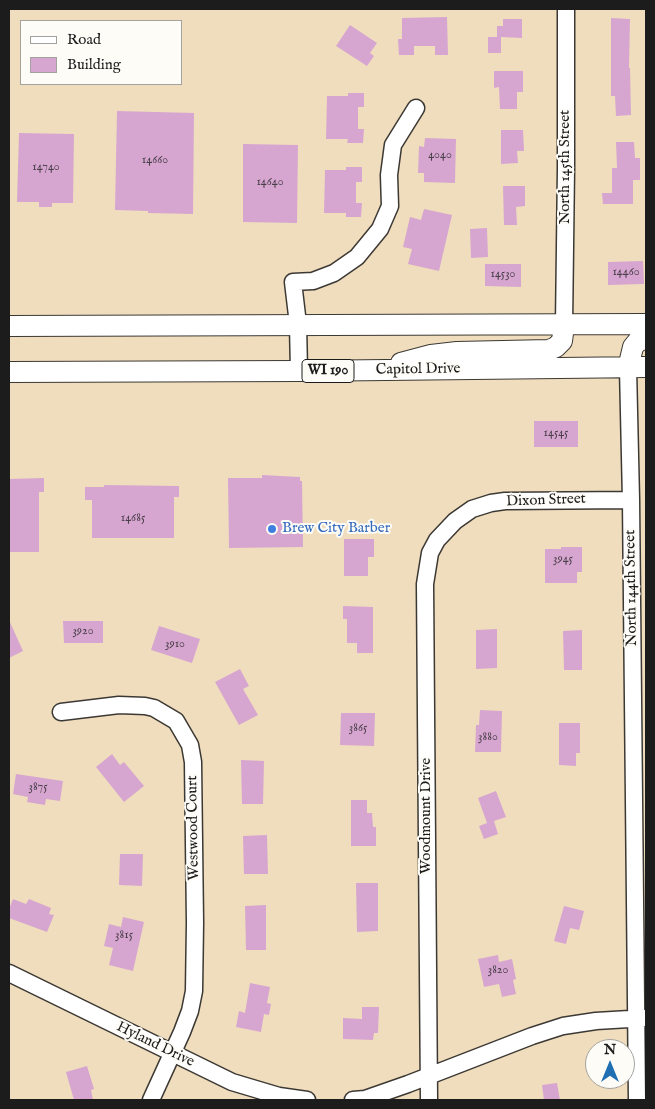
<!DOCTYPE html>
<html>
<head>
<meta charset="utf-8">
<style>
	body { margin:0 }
	#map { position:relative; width:655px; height:1109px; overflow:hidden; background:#f0ddbd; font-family:"IM FELL English",serif }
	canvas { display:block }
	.frame { position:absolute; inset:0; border:10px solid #1c1c1c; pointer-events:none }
	.legend { position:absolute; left:20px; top:20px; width:162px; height:65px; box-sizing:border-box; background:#fdfcf7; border:1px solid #a3a29f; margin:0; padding:6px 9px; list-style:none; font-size:15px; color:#1c1c1c }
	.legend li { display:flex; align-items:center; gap:10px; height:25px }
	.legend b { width:25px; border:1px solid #a3a29f }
	.north { position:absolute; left:585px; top:1039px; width:50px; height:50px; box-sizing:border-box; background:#fdfcf7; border:1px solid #a3a29f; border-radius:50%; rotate:0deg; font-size:14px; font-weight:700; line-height:20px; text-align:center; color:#1c1c1c }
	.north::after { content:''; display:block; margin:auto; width:18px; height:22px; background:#1f6fb2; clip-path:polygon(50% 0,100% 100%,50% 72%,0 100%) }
</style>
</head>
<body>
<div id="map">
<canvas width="655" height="1109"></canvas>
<div class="frame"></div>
<ul class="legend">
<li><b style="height:6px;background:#fff"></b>Road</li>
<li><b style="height:14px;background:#d6a6d0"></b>Building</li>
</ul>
<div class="north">N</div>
</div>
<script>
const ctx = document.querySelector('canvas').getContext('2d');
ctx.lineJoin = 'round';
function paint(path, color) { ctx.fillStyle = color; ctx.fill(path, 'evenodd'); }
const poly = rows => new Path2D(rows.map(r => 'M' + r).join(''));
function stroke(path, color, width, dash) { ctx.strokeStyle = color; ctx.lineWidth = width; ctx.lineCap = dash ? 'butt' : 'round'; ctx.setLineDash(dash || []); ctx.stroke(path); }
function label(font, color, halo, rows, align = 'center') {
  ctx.font = font + ' "IM FELL English",serif'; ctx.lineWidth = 4; ctx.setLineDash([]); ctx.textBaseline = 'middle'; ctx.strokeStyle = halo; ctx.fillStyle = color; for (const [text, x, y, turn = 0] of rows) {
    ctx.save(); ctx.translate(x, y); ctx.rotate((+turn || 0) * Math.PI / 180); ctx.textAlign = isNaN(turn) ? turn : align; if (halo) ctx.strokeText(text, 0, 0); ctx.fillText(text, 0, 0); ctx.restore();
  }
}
const building = poly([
	[447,17,448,55,435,55,435,46,414,46,414,55,399,55,398,39,402,39,402,18],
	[611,18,630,19,629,68,630,68,631,115,616,116,615,96,611,96],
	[503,19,522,19,522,38,501,37,501,53,488,53,488,37,497,37,497,26,503,26],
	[350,25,377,43,370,53,374,56,367,66,336,46],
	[494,71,523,71,523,92,517,92,517,109,500,109,499,87,494,88],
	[348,93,364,93,364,107,358,107,358,129,364,129,363,143,347,143,348,139,326,139,327,96,348,96],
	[117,111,194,113,193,214,148,213,148,211,115,210],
	[501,130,523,130,524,151,517,151,518,163,501,164],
	[19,133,74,134,73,203,52,203,52,207,39,207,39,202,17,202],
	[425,138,456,139,455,183,424,182,424,173,418,173,419,146,424,147],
	[616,142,634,142,635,158,640,158,640,180,633,180,633,204,603,204,602,193,612,193,612,168,617,168],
	[243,144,298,145,297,223,243,222],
	[346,167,362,167,362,182,356,182,356,203,362,203,361,217,346,217,346,213,324,213,325,170,346,170],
	[503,186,525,186,525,206,516,207,517,225,504,225],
	[424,209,452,215,439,271,408,264,412,249,403,247,410,217,421,220],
	[487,228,488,257,471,258,470,229],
	[643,261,644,284,608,285,608,262],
	[485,264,521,264,521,287,485,286],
	[534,421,578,421,578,447,534,447],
	[262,475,300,477,300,481,302,481,303,547,229,548,228,478,262,478],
	[44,478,44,492,39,492,39,552,9,552,9,479],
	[104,485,179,486,179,497,174,497,174,538,92,538,92,500,85,500,85,487,104,487],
	[344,539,374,539,374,557,368,557,368,576,344,576],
	[561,547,582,547,582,572,577,572,577,583,545,583,545,549,561,549],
	[343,606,373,607,373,653,357,653,357,643,347,643,347,619,343,619],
	[9,620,23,651,9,658],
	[63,621,103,621,103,643,64,643],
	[159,626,200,639,192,663,151,650],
	[497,629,497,668,476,669,476,630],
	[582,630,582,670,564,670,563,631],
	[240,669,249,686,243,689,258,715,239,725,215,682],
	[480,710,502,711,501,752,475,752,476,725,479,725],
	[341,713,375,713,374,746,340,745],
	[559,723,580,723,580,753,576,753,576,766,559,765],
	[112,754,120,765,124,762,144,786,124,802,96,767],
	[241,760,264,761,263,804,242,804],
	[16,774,63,781,60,801,46,799,45,805,27,802,28,797,13,794],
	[496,791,506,817,494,821,498,834,484,839,479,826,487,823,478,798],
	[351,800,367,800,367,813,372,813,373,827,376,827,376,846,351,846],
	[267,835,268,874,244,874,243,836],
	[120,854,143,854,142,886,119,885],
	[356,883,378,883,378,931,357,932],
	[13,899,26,904,29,899,51,908,49,914,54,915,47,932,9,918,9,909],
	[266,905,266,950,246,950,245,906],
	[564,906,584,911,579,930,570,928,566,944,554,941],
	[123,917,144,922,133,971,109,965,113,948,104,946,109,924,121,927],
	[498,955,499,962,512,959,516,979,513,980,516,994,502,997,499,984,484,987,478,959],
	[250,983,270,987,267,1003,271,1004,269,1015,264,1014,261,1032,236,1027,239,1011,245,1013],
	[362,1007,379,1007,378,1033,374,1033,373,1040,343,1039,343,1018,362,1019],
	[87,1066,94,1089,91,1090,93,1100,74,1100,66,1072],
	[557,1083,560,1100,544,1100,542,1085]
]);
const minor = poly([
	[564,325,566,168,566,9],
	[628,368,631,500,637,1100],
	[299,371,298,324,293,282,313,281,334,273,357,257,380,229,390,206,389,175,393,145,416,108],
	[61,712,119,705,145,706,154,708,176,721,190,745,193,762,195,923,194,991,190,1011,182,1032,151,1100],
	[9,973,232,1082,279,1096,307,1100],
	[353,1100,365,1099,408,1084,532,1036,563,1026,596,1021,646,1018],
	[429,1100,425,584,430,553,437,540,455,521,472,509,491,503,505,501,631,500]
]);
const major = poly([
	[9,326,646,324],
	[401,363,431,355,457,352,549,350,556,347,562,341,564,325],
	[628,368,633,347,638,341,646,339],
	[9,372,299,371,646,367]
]);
const markers = [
	[272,529,5,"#3f7fe0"]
];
const numberNames = [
	["4040",440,156],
	["14660",155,161],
	["14740",46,168],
	["14640",270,183],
	["14460",626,273],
	["14530",503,275],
	["14545",556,434],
	["14685",133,519],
	["3945",563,560],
	["3920",83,632],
	["3910",175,645],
	["3865",358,729],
	["3880",488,738],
	["3875",38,788],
	["3815",124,936],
	["3820",498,971]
];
const shields = [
	[328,371,52]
];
const shieldNames = [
	["WI 190",328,371]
];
const streetNames = [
	["North 145th Street",566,167,-90],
	["Capitol Drive",418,370,-1],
	["Dixon Street",546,501,-2],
	["North 144th Street",632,588,-91],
	["Woodmount Drive",427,816,-90],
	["Westwood Court",194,828,-91],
	["Hyland Drive",155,1045,26]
];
const shopNames = [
	["Brew City Barber",282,529]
];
paint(building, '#d6a6d0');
stroke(minor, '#3c3934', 19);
stroke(major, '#3c3934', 22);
stroke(minor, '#fff', 16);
stroke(major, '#fff', 20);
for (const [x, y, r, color] of markers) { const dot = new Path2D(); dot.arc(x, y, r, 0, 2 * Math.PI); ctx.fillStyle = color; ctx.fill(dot); stroke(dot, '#fdfcf7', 2); }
label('12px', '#4a3e49', null, numberNames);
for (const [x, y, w] of shields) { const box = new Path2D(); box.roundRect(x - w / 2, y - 11.5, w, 23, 4); ctx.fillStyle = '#fdfcf7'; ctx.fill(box); stroke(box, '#1c1c1c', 1); }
label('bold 14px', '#1c1c1c', null, shieldNames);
label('15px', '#1c1c1c', '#fdfcf7', streetNames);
label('15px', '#366cbe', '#fdfcf7', shopNames, 'left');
</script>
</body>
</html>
